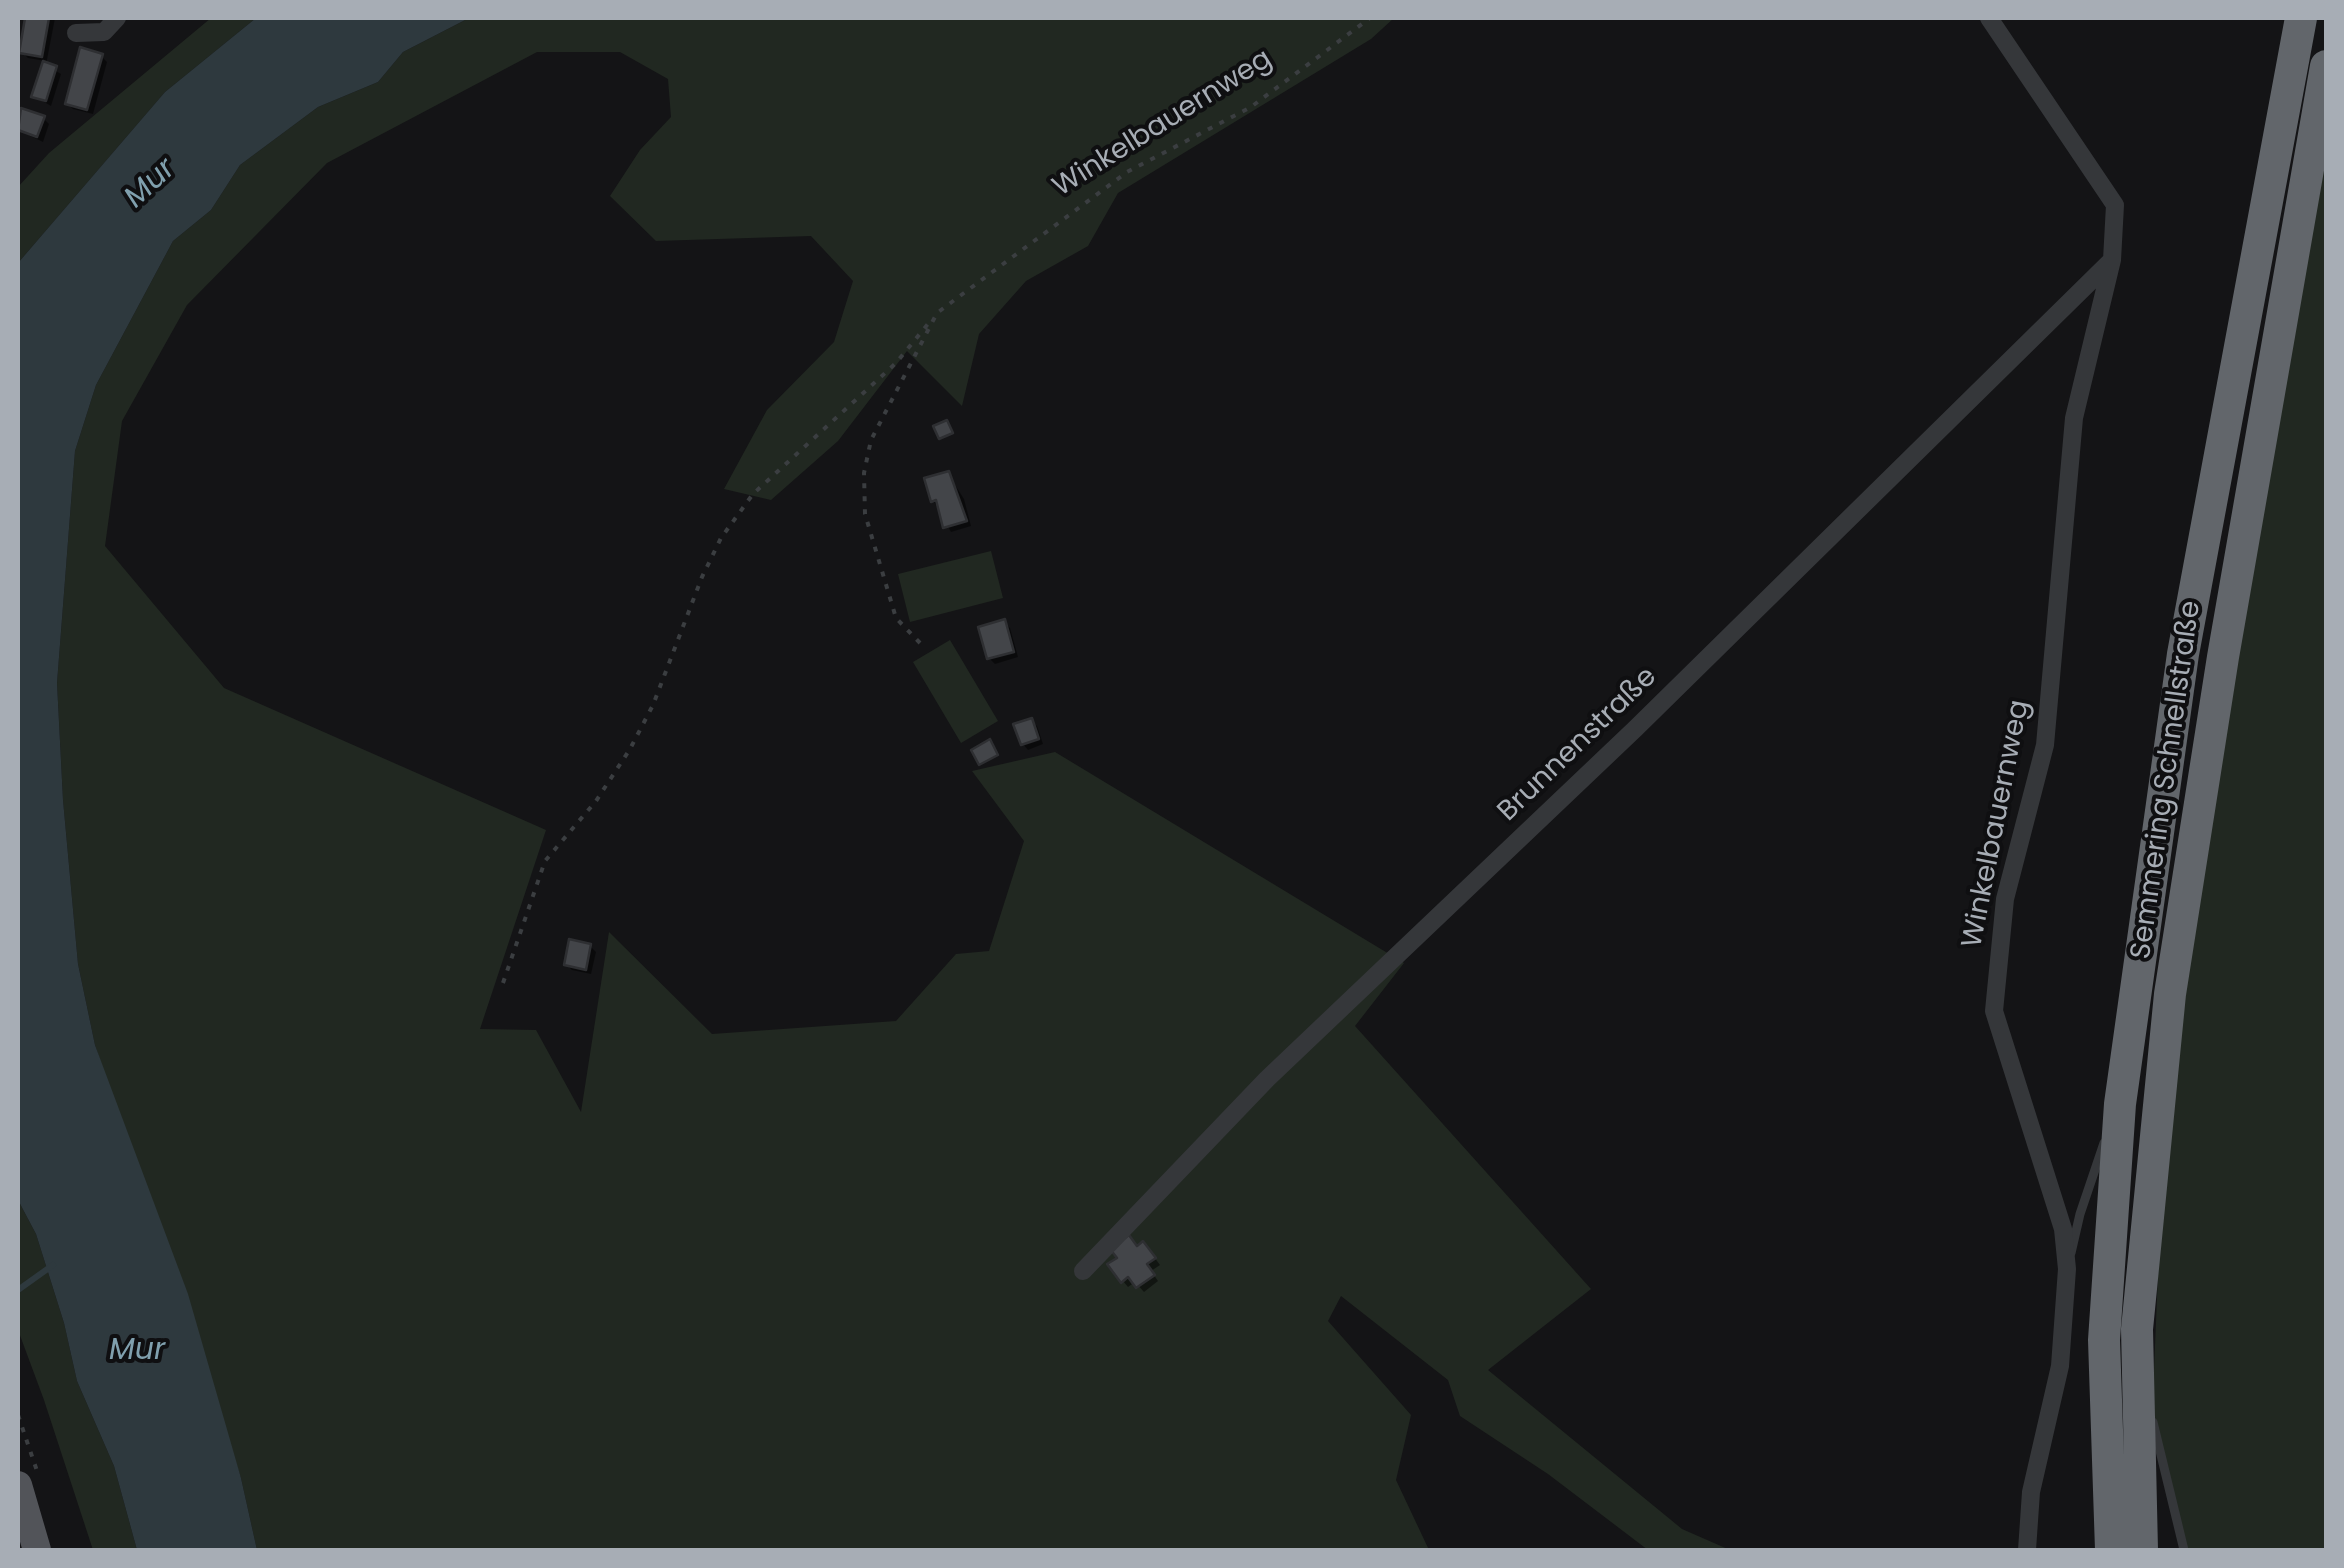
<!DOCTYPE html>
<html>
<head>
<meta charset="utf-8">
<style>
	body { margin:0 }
	#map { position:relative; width:2344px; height:1568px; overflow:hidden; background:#141416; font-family:Poppins,sans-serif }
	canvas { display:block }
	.frame { position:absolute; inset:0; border:20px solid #a7adb5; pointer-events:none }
</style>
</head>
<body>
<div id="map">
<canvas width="2344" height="1568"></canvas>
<div class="frame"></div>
</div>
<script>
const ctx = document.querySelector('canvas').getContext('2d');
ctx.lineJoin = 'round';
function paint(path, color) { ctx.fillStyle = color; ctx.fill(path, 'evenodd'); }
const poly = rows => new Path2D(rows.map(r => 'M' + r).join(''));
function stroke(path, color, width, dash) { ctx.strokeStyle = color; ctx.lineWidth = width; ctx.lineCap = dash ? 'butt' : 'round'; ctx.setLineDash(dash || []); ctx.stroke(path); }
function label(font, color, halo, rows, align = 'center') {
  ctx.font = font + ' Poppins,sans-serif'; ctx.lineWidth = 8; ctx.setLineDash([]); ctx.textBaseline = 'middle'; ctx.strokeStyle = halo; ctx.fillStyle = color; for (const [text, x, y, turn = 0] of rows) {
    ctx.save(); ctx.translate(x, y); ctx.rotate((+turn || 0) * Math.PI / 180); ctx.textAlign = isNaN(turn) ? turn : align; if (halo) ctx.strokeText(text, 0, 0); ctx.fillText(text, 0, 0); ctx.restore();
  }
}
const green = poly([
	[211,18,256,18,165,92,18,263,18,187,49,153],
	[469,18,1394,18,1371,39,1118,193,1088,246,1026,281,979,334,962,406,907,351,838,441,771,500,724,489,767,410,834,342,853,281,811,236,656,241,610,196,640,150,671,117,668,79,620,52,537,52,327,163,187,305,122,421,105,546,224,688,546,830,480,1029,536,1030,581,1112,609,932,712,1034,896,1021,956,954,989,951,1024,841,972,771,1055,752,1404,963,1355,1026,1591,1289,1488,1370,1682,1529,1730,1550,1648,1550,1548,1474,1460,1416,1448,1380,1341,1296,1328,1321,1411,1415,1396,1480,1429,1550,257,1550,241,1478,95,1045,78,964,63,800,57,683,75,451,96,385,173,241,211,210,240,165,318,107,378,82,403,52],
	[2326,148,2326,1550,2184,1550,2152,1417,2162,1179,2205,837],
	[991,551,1003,598,910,622,898,574],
	[950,640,998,721,961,743,913,662],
	[18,1200,36,1234,64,1323,77,1381,114,1466,137,1550,93,1550,44,1400,18,1330]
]);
const water = poly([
	[256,18,469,18,403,52,378,82,318,107,240,165,211,210,173,241,96,385,75,451,57,683,63,800,78,964,95,1045,188,1294,241,1478,257,1550,137,1550,114,1466,77,1381,64,1323,36,1234,18,1200,18,263,165,92]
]);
const shadow = poly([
	[28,18,55,18,46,65,61,74,51,106,34,96,45,61,28,58,22,52],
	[101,56,107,62,93,114,73,109,67,103],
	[22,111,43,118,49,124,43,142,18,130],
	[948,474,964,499,971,526,951,532,933,500],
	[1004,622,1010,628,1018,657,995,664,989,658],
	[1031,721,1037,726,1043,744,1028,750,1023,744],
	[590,946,596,952,591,974,572,970,567,965],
	[1137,1248,1149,1250,1160,1265,1151,1271,1158,1281,1144,1292,1135,1282,1128,1287,1123,1281]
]);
const stream = poly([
	[18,1290,53,1265]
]);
const building = poly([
	[25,18,49,18,42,57,19,53,25,18],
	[80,47,103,54,87,110,65,104,80,47],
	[43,61,57,66,46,101,31,97,43,61],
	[21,108,45,116,37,137,18,130,21,108],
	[947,420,953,433,939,439,933,426,947,420],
	[949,471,967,521,943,528,936,500,931,502,924,478,949,471],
	[1005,619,1014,652,987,659,978,627,1005,619],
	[1032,718,1039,739,1021,745,1013,724,1032,718],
	[990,739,998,755,979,765,971,750,990,739],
	[569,939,591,944,586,970,564,965,569,939],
	[1129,1235,1137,1246,1143,1241,1156,1258,1147,1264,1155,1275,1136,1288,1128,1277,1121,1283,1107,1264,1117,1258,1110,1249,1129,1235]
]);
const path = poly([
	[920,643,896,618,865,514,864,473,871,440,937,313,1127,172,1251,107,1370,18],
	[503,983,545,861,596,801,630,749,653,705,702,577,721,538,753,494,896,363,932,319],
	[18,1415,37,1471]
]);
const service = poly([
	[2071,1253,2080,1214,2104,1143],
	[2153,1422,2184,1550]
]);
const minor = poly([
	[1989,18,2115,205,2112,260,2074,418,2045,745,2005,899,1994,1011,2063,1229,2067,1269,2060,1366,2031,1492,2027,1550],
	[76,33,104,32,117,18],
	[1083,1271,1267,1079,1635,729,2110,262]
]);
const primary = poly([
	[18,1485,37,1550]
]);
const motorway = poly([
	[2111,1550,2104,1340,2120,1104,2183,654,2301,18],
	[2142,1550,2137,1329,2170,994,2223,657,2326,66]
]);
const streetNames = [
	["Winkelbauernweg",1163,124,-32],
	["Brunnenstraße",1578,745,-44],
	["Semmering Schnellstraße",2167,780,-82],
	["Winkelbauernweg",1997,824,-79]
];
const waterNames = [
	["Mur",151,184,-43],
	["Mur",137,1351]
];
paint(green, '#212821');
paint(water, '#2e393e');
paint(shadow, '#0007');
stroke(stream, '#2e393e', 6);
paint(building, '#434549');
stroke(building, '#2e2f32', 2.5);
stroke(path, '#3b3e41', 4, [5, 8]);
stroke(service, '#35373a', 9);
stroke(minor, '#35373a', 18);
stroke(primary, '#525459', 28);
stroke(motorway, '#62666b', 32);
label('28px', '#a7adb5', '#0f0f11', streetNames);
label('italic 30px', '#80a0ae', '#0f0f11', waterNames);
</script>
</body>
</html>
